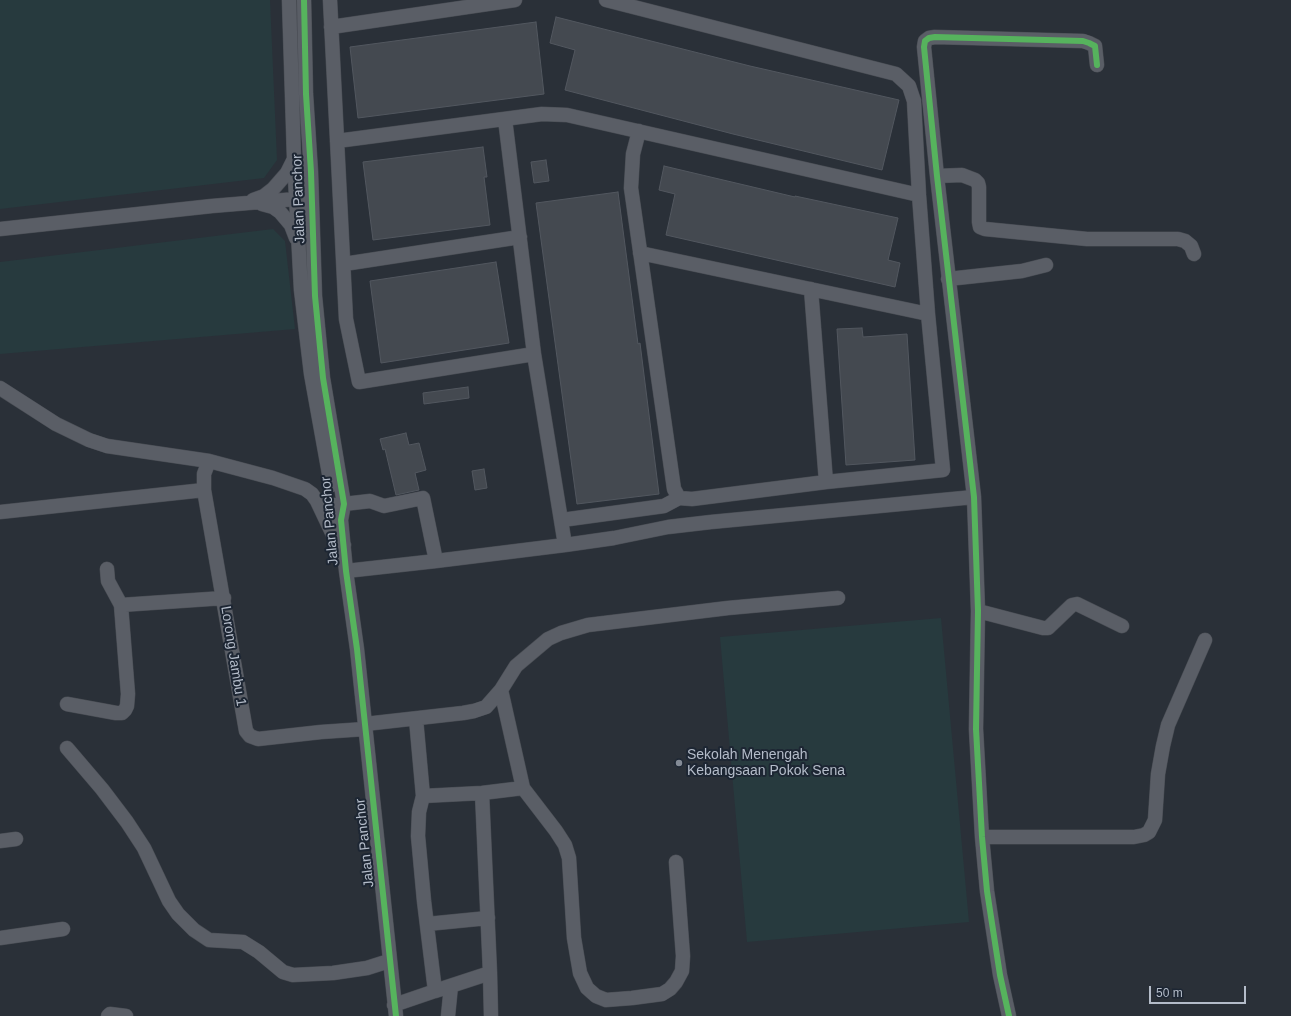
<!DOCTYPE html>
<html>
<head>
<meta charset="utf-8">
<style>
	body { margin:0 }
	#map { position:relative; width:1291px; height:1016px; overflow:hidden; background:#2a3038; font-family:Helvetica,sans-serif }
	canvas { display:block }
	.scale { position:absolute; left:1149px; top:986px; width:97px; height:18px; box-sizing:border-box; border:2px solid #b4bcc9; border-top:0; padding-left:5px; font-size:12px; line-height:14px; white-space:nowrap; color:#b4bcc9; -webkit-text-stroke:3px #1d2633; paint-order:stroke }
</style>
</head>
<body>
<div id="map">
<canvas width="1291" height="1016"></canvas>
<div class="scale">50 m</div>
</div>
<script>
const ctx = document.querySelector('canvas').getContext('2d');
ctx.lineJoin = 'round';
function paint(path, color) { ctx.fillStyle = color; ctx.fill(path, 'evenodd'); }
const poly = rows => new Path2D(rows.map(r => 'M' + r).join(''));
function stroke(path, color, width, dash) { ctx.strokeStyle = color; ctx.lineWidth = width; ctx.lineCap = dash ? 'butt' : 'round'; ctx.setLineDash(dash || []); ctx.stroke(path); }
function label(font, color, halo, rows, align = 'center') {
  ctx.font = font + ' Helvetica,sans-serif'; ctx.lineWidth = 4; ctx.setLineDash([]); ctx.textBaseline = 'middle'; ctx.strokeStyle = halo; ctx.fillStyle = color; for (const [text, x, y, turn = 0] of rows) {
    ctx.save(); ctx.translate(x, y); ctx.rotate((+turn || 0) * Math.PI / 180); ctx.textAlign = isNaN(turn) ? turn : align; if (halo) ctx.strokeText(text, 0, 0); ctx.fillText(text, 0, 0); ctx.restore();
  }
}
const green = poly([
	[0,0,270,0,277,160,264,178,0,209],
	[273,229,285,241,295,329,0,354,0,262],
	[941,618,969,922,747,942,720,637]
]);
const building = poly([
	[556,17,750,66,899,100,882,170,733,134,565,90,575,50,550,43,556,17],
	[536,22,544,94,358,118,350,47,536,22],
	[483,147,487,177,484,177,490,225,373,240,363,162,483,147],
	[546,160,549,181,534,183,531,162,546,160],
	[664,166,795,197,795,196,898,218,888,260,900,263,895,287,666,235,675,194,659,190,664,166],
	[618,192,638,344,640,343,659,494,577,504,536,203,618,192],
	[496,262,509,343,381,363,370,281,496,262],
	[862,328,863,337,907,334,915,460,846,465,837,329,862,328],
	[468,387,469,398,424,404,423,393,468,387],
	[406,433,409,445,419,443,426,470,415,473,419,490,396,495,385,449,383,450,380,439,406,433],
	[484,469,487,488,475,490,472,471,484,469]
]);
const minor = poly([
	[289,0,294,159,301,290,311,374,331,485],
	[304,0,306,94,311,172,315,296,323,378,344,504,341,520,346,571,357,649,396,1016],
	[330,0,346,319,359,382,534,354],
	[606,0,896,74,909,86,914,101,919,195,928,314,943,470,826,482],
	[331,27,515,0],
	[505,119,534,354,565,545],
	[639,131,633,154,631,188,674,489,679,498,692,499,826,482,811,289],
	[337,141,542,114,567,115,919,195],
	[937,176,962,175,975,180,978,183,979,187,979,222,980,227,985,229,1087,239,1178,239,1185,241,1191,246,1194,254],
	[253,200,264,196,273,189,287,173,294,159],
	[262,204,273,207,280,212,291,225,296,238],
	[0,229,212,206,296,199,302,204],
	[640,253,928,314],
	[344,264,520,237],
	[948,279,1022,271,1046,265],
	[0,388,56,424,89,440,107,446,209,461,273,478,305,489,312,494,317,501,335,539,344,545],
	[209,461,204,474,204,490,246,731,250,736,258,739,321,732,365,729],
	[335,505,370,501,384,506,423,498,436,561],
	[0,512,204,490],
	[562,520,664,506,679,498],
	[346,571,436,561,565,545,614,538,668,527,711,522,974,497],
	[121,605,224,598],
	[978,611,1043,628,1048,628,1072,605,1077,604,1122,626],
	[501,690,523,788,556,831,565,845,569,858,574,938,580,973,587,988,596,996,606,1000,632,998,662,994,670,989,676,982,682,971,683,956,676,862],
	[67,704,116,713,122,713,125,710,127,706,128,694,121,605,108,581,107,569],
	[365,724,463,713,474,711,486,707,501,690,516,666,548,639,561,633,588,625,728,608,838,598],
	[67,748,102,789,127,822,144,848,169,901,178,914,194,930,209,940,243,942,259,952,283,972,293,975,333,973,367,968,389,961],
	[423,796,482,793,523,788],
	[982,837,1134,837,1144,835,1149,832,1155,820,1158,774,1163,746,1168,725,1205,640],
	[0,841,16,839],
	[427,924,488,918],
	[0,938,63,929],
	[490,973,491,1016],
	[435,991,490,973,482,793],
	[394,1005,435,991,424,901,418,836,419,812,423,796,416,719],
	[108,1016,110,1014,126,1016],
	[448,1016,451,986],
	[1009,1016,1000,975,987,891,982,837,976,729,978,611,974,497,937,176,924,47,925,41,929,38,935,37,1083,41,1089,43,1095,46,1097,65]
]);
const cycleway = poly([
	[304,0,306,94,311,172,315,296,323,378,344,504,341,520,346,571,357,649,396,1016],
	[1009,1016,1000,975,987,891,982,837,976,729,978,611,974,497,937,176,924,47,925,41,929,38,935,37,1083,41,1089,43,1095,46,1097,65]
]);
const markers = [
	[679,763,4,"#848b96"]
];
const streetNames = [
	["Jalan Panchor",299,199,-92],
	["Jalan Panchor",330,521,-95],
	["Lorong Jambu 1",233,656,81],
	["Jalan Panchor",365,843,-96]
];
const poiNames = [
	["Sekolah Menengah",687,755],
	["Kebangsaan Pokok Sena",687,771]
];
paint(green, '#273a3e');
paint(building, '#444950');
stroke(building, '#52575f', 1);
stroke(minor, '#484c53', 15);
stroke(minor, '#5a5e66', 14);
stroke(cycleway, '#56b35d', 6);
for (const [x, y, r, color] of markers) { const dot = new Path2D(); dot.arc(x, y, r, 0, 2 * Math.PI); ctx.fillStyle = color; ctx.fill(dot); stroke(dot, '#1d2633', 1.5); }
label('14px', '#b4bcc9', '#1d2633', streetNames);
label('14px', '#b4bcc9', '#1d2633', poiNames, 'left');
</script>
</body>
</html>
